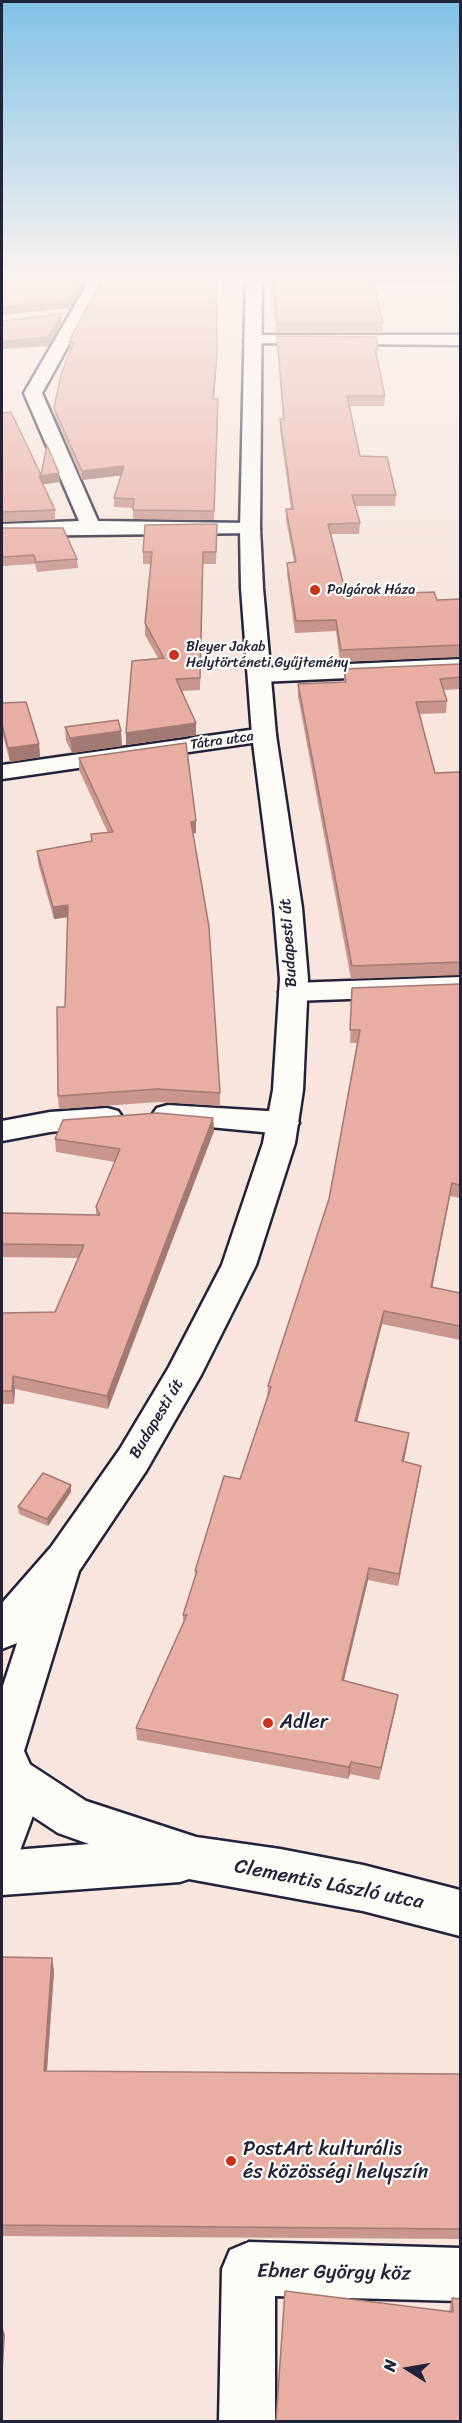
<!DOCTYPE html>
<html>
<head>
<meta charset="utf-8">
<style>
	body { margin:0 }
	#map { position:relative; width:462px; height:2423px; overflow:hidden; background:#f7e5de; font-family:Sriracha,sans-serif }
	canvas { display:block }
	.frame { position:absolute; inset:0; border:3px solid #22223b; pointer-events:none }
	.north { position:absolute; left:378px; top:2339px; width:60px; height:60px; -webkit-text-stroke:4px #fdfcf7; paint-order:stroke; rotate:281deg; font-size:16px; font-weight:700; line-height:24px; text-align:center; color:#22223b }
	.north::after { content:''; display:block; margin:auto; width:21px; height:27px; background:#22223b; clip-path:polygon(50% 0,100% 100%,50% 72%,0 100%) }
</style>
</head>
<body>
<div id="map">
<canvas width="462" height="2423"></canvas>
<div class="frame"></div>
<div class="north">N</div>
</div>
<script>
const ctx = document.querySelector('canvas').getContext('2d');
ctx.lineJoin = 'round';
const poly = rows => new Path2D(rows.map(r => 'M' + r).join(''));
function stroke(path, color, width, dash) { ctx.strokeStyle = color; ctx.lineWidth = width; ctx.lineCap = dash ? 'butt' : 'round'; ctx.setLineDash(dash || []); ctx.stroke(path); }
function paint(path, color) { ctx.fillStyle = color; ctx.fill(path, 'evenodd'); }
function label(font, color, halo, rows, align = 'center') {
  ctx.font = font + ' Sriracha,sans-serif'; ctx.lineWidth = 4.5; ctx.setLineDash([]); ctx.textBaseline = 'middle'; ctx.strokeStyle = halo; ctx.fillStyle = color; for (const [text, x, y, turn = 0] of rows) {
    ctx.save(); ctx.translate(x, y); ctx.rotate((+turn || 0) * Math.PI / 180); ctx.textAlign = isNaN(turn) ? turn : align; if (halo) ctx.strokeText(text, 0, 0); ctx.fillText(text, 0, 0); ctx.restore();
  }
}
const minor = poly([
	[93,274,108,274,42,393,98,521,250,523,257,525,260,529,257,533,2,536,2,524,79,521,24,393,93,274],
	[252,335,460,335,460,345,246,343,244,340,252,335],
	[460,659,460,673,260,682,252,680,249,675,252,670,260,668,460,659],
	[264,728,272,730,276,735,272,740,2,779,2,765,264,728],
	[460,977,460,995,293,1001,283,998,279,992,283,986,293,983,460,977],
	[168,1105,283,1112,294,1116,299,1123,294,1130,283,1134,157,1122,152,1115,157,1108,168,1105],
	[107,1108,118,1111,123,1118,118,1125,50,1132,2,1141,2,1121,50,1112,107,1108],
	[15,1759,31,1765,86,1801,196,1837,280,1849,363,1865,460,1890,460,1936,363,1911,189,1879,180,1882,2,1895,2,1851,89,1844,58,1833,2,1796,2,1765,15,1759],
	[249,2242,460,2248,460,2301,275,2296,275,2422,219,2422,222,2269,230,2250,249,2242]
]);
const major = poly([
	[246,274,262,274,260,529,263,588,276,735,302,908,308,979,303,1090,295,1143,256,1265,201,1375,146,1471,79,1571,24,1751,37,1780,34,1813,18,1856,2,1863,2,1689,17,1643,2,1649,2,1603,51,1547,120,1449,169,1367,222,1265,263,1143,273,1090,280,979,274,908,252,735,241,588,240,529,246,274]
]);
const wall = poly([
	[270,274,460,274,460,306,454,284,374,284,383,323,382,333,276,333],
	[277,336,378,349,377,358,385,396,384,406,349,406,360,456,396,495,395,506,355,506,360,523,359,534,331,534,344,586,349,595,437,600,460,599,460,657,340,662,336,631,295,633,287,574,287,563,294,562,286,520,286,509,291,509,280,430,280,419,283,419,277,346],
	[69,342,217,361,214,399,218,408,214,520,133,519,133,508,114,507,114,498,121,475,82,480,55,416,54,408,71,351,70,351],
	[2,413,41,475,60,482,43,484,55,510,55,520,2,522,2,526],
	[217,524,216,564,203,564,200,690,182,691,196,723,196,735,126,745,126,733,158,658,145,635,145,623,151,564,143,564,143,552],
	[2,528,77,559,78,568,37,572,35,564,2,566],
	[460,664,460,689,444,690,447,701,446,713,420,714,435,773,460,772,460,980,460,975,351,979,298,696,298,684,344,683,344,669],
	[2,703,39,744,40,757,10,762,2,732],
	[65,727,122,746,72,753,66,741],
	[79,758,196,821,196,833,193,833,220,1093,220,1106,159,1102,59,1109,58,1096,65,1007,68,917,54,919,38,863,37,851,91,841,91,834,108,833,79,770],
	[460,984,460,1198,450,1196,432,1287,460,1293,460,1340,382,1324,357,1422,409,1433,407,1446,404,1462,419,1479,398,1586,368,1580,344,1680,396,1707,379,1780,350,1774,348,1779,137,1740,136,1728,183,1623,183,1615,195,1578,195,1571,240,1479,267,1399,268,1386,329,1199,357,1043,350,1043,352,988],
	[213,1118,214,1131,108,1409,15,1389,14,1404,2,1404,2,1313,55,1312,78,1258,2,1257,2,1213,96,1215,96,1207,115,1162,56,1152,55,1139],
	[71,1485,71,1492,48,1526,19,1514,18,1507],
	[2,1957,54,1971,47,2071,460,2074,460,2239,2,2236],
	[452,2298,460,2421,449,2311]
]);
const shadedWall = poly([
	[86,274,92,274,71,308,2,315,2,307],
	[61,314,62,323,49,346,2,349,2,341],
	[217,353,217,361,213,408,213,399],
	[124,466,125,475,82,480,82,471],
	[59,473,60,482,39,485,39,476],
	[196,723,196,735,126,745,126,733],
	[121,731,122,746,72,753,70,738],
	[39,744,40,757,10,762,8,748],
	[196,821,196,833,191,834,191,822],
	[68,905,69,917,54,919,53,907],
	[213,1118,214,1131,108,1409,107,1396],
	[452,1183,450,1196,430,1300,431,1287],
	[384,1311,382,1324,354,1434,355,1421],
	[13,1376,15,1389,14,1404,12,1391],
	[409,1433,407,1446,401,1474,402,1461],
	[421,1466,419,1479,398,1586,399,1574],
	[71,1485,71,1492,48,1526,47,1519],
	[369,1568,368,1580,341,1692,342,1680],
	[398,1695,396,1707,379,1780,381,1768],
	[351,1762,350,1774,348,1779,349,1767],
	[52,1958,54,1971,46,2083,44,2071],
	[2,2326,5,2335,2,2385]
]);
const building = poly([
	[2,274,86,274,70,300,2,307,2,274],
	[105,274,216,274,217,353,213,399,218,399,214,511,133,510,134,499,114,498,124,466,82,471,54,408,61,374,74,342,69,342,72,335,105,274],
	[272,274,460,274,460,293,455,275,372,275,383,323,277,323,272,274],
	[61,314,48,337,2,341,2,321,61,314],
	[277,336,376,337,378,349,375,349,385,396,347,396,360,456,387,457,396,495,352,495,360,523,328,524,344,586,347,586,349,595,434,592,437,600,460,599,460,645,341,650,336,620,296,621,287,563,296,562,286,509,293,509,280,419,284,419,277,336],
	[11,412,41,475,47,445,59,473,39,476,55,510,2,512,2,413,11,412],
	[217,524,216,552,203,552,200,678,176,679,196,723,126,733,132,661,164,658,145,623,152,552,143,552,145,525,217,524],
	[2,528,63,528,77,559,36,562,34,555,2,557,2,528],
	[460,664,460,677,440,679,447,701,416,702,435,773,460,772,460,962,352,966,298,684,346,682,344,669,460,664],
	[26,702,39,744,8,748,2,724,2,703,26,702],
	[118,720,121,731,70,738,65,727,118,720],
	[186,743,196,821,191,822,209,927,220,1093,158,1089,58,1096,57,1007,65,1007,68,905,53,907,37,851,92,841,91,834,113,832,79,758,186,743],
	[460,984,460,1185,452,1183,431,1287,460,1293,460,1326,384,1311,355,1421,409,1433,402,1461,421,1466,399,1574,369,1568,342,1680,398,1695,381,1768,351,1762,349,1767,136,1728,187,1615,183,1615,197,1571,195,1571,224,1476,240,1479,271,1387,268,1386,329,1199,360,1030,350,1030,352,988,460,984],
	[158,1113,213,1118,107,1396,13,1376,12,1391,2,1391,2,1313,55,1312,84,1245,2,1244,2,1213,100,1215,96,1207,120,1149,55,1139,63,1120,158,1113],
	[43,1473,71,1485,47,1519,18,1507,43,1473],
	[2,1957,52,1958,44,2071,460,2074,460,2229,2,2225,2,1957],
	[285,2291,453,2312,452,2298,460,2299,460,2421,276,2421,285,2291]
]);
const markers = [
	[315,590,6,"#c8321e"],
	[174,655,6,"#c8321e"],
	[268,1723,6,"#c8321e"],
	[231,2161,6,"#c8321e"]
];
const farPoinames = [
	["Polgárok Háza",327,590],
	["Bleyer Jakab",186,647],
	["Helytörténeti Gyűjtemény",186,663]
];
const farStreetnames = [
	["Tátra utca",222,741,-8]
];
const streetNames = [
	["Budapesti út",289,943,-94],
	["Budapesti út",157,1419,-59]
];
const nearPoinames = [
	["Adler",280,1723],
	["PostArt kulturális",243,2150],
	["és közösségi helyszín",243,2173]
];
const nearStreetnames = [
	["Clementis László utca",329,1885,11],
	["Ebner György köz",334,2273,1]
];
stroke(minor, '#22223b', 5);
stroke(major, '#22223b', 5);
paint(minor, '#fdfcf7');
paint(major, '#fdfcf7');
paint(wall, '#c8968d');
paint(shadedWall, '#a27a73');
paint(building, '#e8aea4');
stroke(building, '#a27a73', 1.5);
const sky = ctx.createLinearGradient(0, 0, 0, 613);
sky.addColorStop(0, '#81c2e6');
sky.addColorStop(0.45, '#fbf3f0');
sky.addColorStop(1, '#fbf3f000');
ctx.fillStyle = sky;
ctx.fillRect(0, 0, 462, 613);
for (const [x, y, r, color] of markers) { const dot = new Path2D(); dot.arc(x, y, r, 0, 2 * Math.PI); ctx.fillStyle = color; ctx.fill(dot); stroke(dot, '#fdfcf7', 2); }
label('14px', '#22223b', '#fdfcf7', farPoinames, 'left');
label('14px', '#22223b', '#fdfcf7', farStreetnames);
label('16px', '#22223b', '#fdfcf7', streetNames);
label('20px', '#22223b', '#fdfcf7', nearPoinames, 'left');
label('20px', '#22223b', '#fdfcf7', nearStreetnames);
</script>
</body>
</html>
